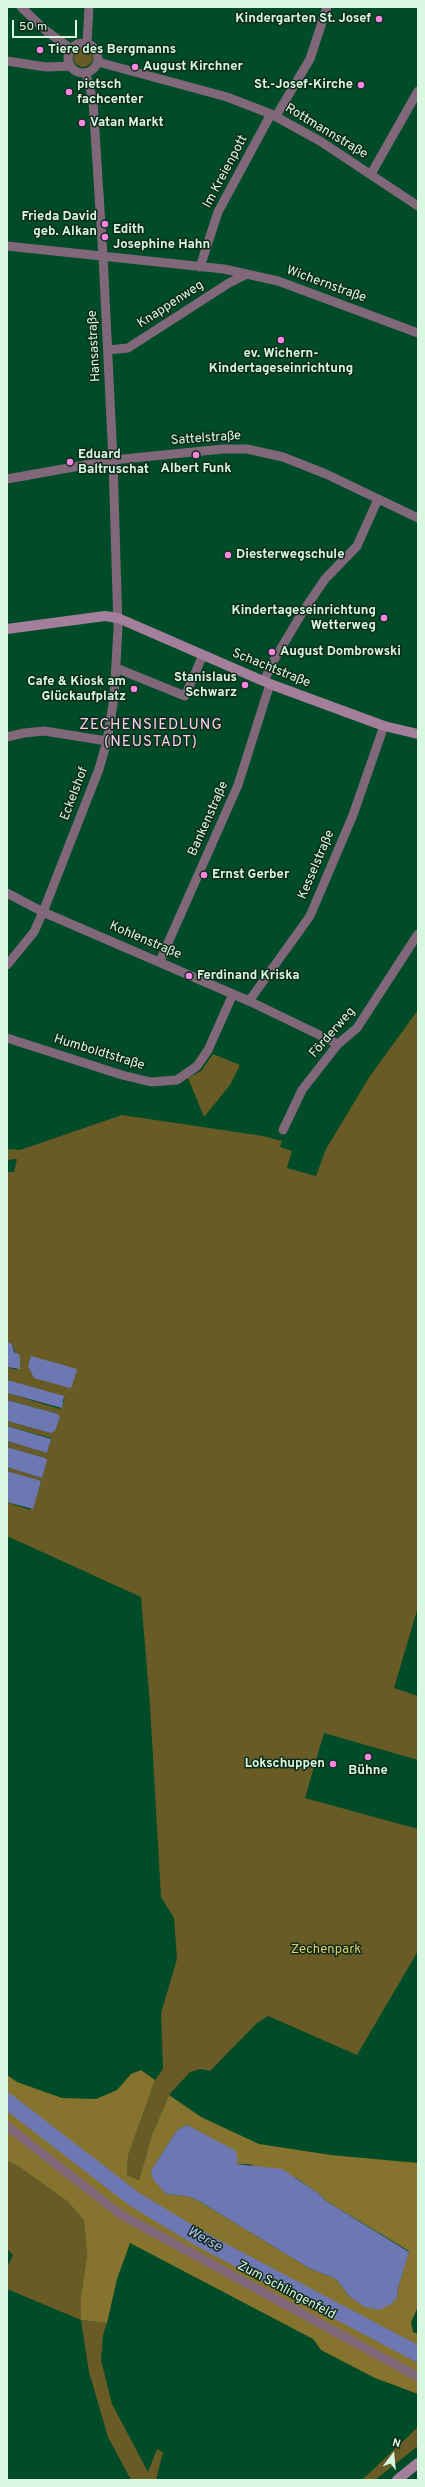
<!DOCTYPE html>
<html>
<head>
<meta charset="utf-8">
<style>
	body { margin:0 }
	#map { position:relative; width:425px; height:2487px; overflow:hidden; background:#004b28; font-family:Overpass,sans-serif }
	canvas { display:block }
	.frame { position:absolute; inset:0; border:8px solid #d8f8e2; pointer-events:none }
	.north { position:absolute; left:373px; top:2435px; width:40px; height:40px; -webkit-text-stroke:3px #102b1b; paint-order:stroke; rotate:16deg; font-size:11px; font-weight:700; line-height:16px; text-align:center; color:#d8f8e2 }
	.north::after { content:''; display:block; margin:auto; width:14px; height:18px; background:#d8f8e2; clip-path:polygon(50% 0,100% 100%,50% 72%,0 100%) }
	.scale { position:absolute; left:12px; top:20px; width:65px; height:18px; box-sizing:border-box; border:2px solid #d8f8e2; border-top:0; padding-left:5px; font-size:12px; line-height:14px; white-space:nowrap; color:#d8f8e2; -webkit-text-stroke:3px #102b1b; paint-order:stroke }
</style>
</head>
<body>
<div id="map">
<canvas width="425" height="2487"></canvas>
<div class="frame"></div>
<div class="north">N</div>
<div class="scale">50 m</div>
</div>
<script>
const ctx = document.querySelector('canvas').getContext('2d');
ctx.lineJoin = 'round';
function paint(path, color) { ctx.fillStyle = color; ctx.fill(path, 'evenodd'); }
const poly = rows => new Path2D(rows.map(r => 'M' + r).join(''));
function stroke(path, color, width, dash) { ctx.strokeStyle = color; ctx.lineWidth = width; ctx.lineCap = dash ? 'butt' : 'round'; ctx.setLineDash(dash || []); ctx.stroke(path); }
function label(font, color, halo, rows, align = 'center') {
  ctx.font = font + ' Overpass,sans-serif'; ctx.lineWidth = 3; ctx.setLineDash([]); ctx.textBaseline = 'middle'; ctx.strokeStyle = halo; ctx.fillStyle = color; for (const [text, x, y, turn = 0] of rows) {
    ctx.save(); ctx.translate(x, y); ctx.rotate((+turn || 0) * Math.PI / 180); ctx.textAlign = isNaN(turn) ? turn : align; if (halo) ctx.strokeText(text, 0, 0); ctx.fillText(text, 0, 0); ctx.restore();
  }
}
const green = poly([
	'73 57a10 10 0 1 1 20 0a10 10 0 1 1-20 0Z',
	[418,1010,418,1607,394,1688,418,1696,418,1760,324,1733,305,1798,418,1829,418,1951,357,2055,268,2016,257,2023,210,2071,201,2069,190,2072,169,2095,152,2135,139,2180,127,2175,128,2156,155,2080,163,2069,161,2013,177,1959,174,1918,161,1897,150,1705,141,1597,7,1536,7,1502,30,1510,41,1482,7,1471,7,1467,42,1478,45,1458,7,1447,7,1441,47,1453,51,1438,7,1426,7,1421,51,1433,60,1417,58,1414,7,1400,7,1393,60,1409,65,1399,7,1380,7,1367,17,1370,16,1354,12,1344,7,1342,7,1172,14,1172,17,1159,7,1160,7,1149,20,1150,122,1115,263,1136,282,1141,280,1147,292,1151,287,1168,316,1176,326,1149,370,1076],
	[213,1054,240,1065,230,1085,204,1117,188,1078,201,1071],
	[7,2161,18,2166,67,2201,84,2220,87,2255,81,2296,81,2320,107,2323,103,2335,101,2360,112,2404,148,2472,157,2449,163,2452,156,2480,131,2480,108,2437,89,2372,81,2320,7,2289,7,2267,13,2255,7,2249],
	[418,2427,418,2446,375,2480,362,2480]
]);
const forest = poly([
	[141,2070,155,2080,128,2156,127,2175,139,2180,152,2135,169,2095,201,2117,259,2144,331,2155,418,2163,418,2307,411,2322,413,2332,418,2334,418,2373,124,2213,7,2122,7,2075,17,2082,62,2098,96,2099,117,2090,131,2074],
	[187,2125,205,2135,236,2164,248,2164,296,2178,318,2193,326,2201,409,2251,398,2288,397,2298,350,2297,336,2279,309,2268,199,2201,187,2196,166,2194,151,2171,177,2130],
	[7,2131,116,2216,418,2381,418,2394,375,2378,321,2350,313,2339,130,2243,117,2279,107,2323,81,2320,81,2296,87,2255,84,2220,67,2201,18,2166,7,2161]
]);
const water = poly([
	[7,1342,12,1344,14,1352,20,1355,20,1369,7,1367],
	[31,1356,77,1369,72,1386,70,1388,34,1378,28,1366],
	[7,1380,64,1396,62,1408,7,1393],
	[7,1400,58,1414,60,1417,55,1431,51,1433,7,1421],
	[7,1426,51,1439,47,1453,7,1441],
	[7,1447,45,1458,47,1460,42,1478,7,1467],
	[7,1471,41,1481,33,1509,7,1502],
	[187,2125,236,2151,238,2160,236,2164,282,2169,318,2193,326,2201,409,2252,398,2288,397,2298,391,2304,379,2310,365,2307,350,2297,336,2279,309,2268,199,2201,187,2196,166,2194,153,2179,151,2171,177,2130]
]);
const river = poly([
	[7,2101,134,2199,202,2240,418,2354]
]);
const street = poly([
	[21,7,45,30,71,49],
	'68 58a15 15 0 1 1 30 0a15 15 0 1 1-30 0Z',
	[87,43,89,7],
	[7,61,46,67,70,66],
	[98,62,227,97,271,114,320,141,418,206],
	[276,116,310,59,327,7],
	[371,174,418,91],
	[7,246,224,269,278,281,418,333],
	[200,267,218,212,271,114],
	[108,350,128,348,229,283,247,274],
	[7,479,113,460,223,449,247,449,283,457,326,474,418,518],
	[116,668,185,696,203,655],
	[264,681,274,660,302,613,325,579,357,546,378,499],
	[7,737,24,733,44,731,107,741],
	[7,893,43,912,249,1001,338,1044],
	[160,961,238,785,270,684],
	[7,965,34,932,43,912,99,769,107,741,114,698,118,628,113,460,103,256,93,101,86,73],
	[249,1001,310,916,353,815,384,726],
	[7,1038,122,1075,151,1082,177,1080,197,1066,208,1050,233,994],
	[283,1130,302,1090,338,1044,357,1028,418,934],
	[7,2126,120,2214,418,2377]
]);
const secondary = poly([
	[7,629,105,616,118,618,270,684,384,726,418,734],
	[397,2480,418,2463]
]);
const markers = [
	[379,19,4,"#fc86e4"],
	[40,50,4,"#fc86e4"],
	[135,67,4,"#fc86e4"],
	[361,85,4,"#fc86e4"],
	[69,92,4,"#fc86e4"],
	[82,123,4,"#fc86e4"],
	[105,224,4,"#fc86e4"],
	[105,237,4,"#fc86e4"],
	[281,340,4,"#fc86e4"],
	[196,455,4,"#fc86e4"],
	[70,462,4,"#fc86e4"],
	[228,555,4,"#fc86e4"],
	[384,618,4,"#fc86e4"],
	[272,652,4,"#fc86e4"],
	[245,685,4,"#fc86e4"],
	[134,689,4,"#fc86e4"],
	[204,875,4,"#fc86e4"],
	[189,976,4,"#fc86e4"],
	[368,1757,4,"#fc86e4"],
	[333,1764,4,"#fc86e4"]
];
const poiNames = [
	["Kindergarten St. Josef",371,19,"right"],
	["Tiere des Bergmanns",48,50],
	["August Kirchner",143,67],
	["pietsch",77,85],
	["fachcenter",77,100],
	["St.-Josef-Kirche",353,85,"right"],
	["Vatan Markt",90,123],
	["Frieda David",97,217,"right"],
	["geb. Alkan",97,232,"right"],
	["Edith",113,230],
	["Josephine Hahn",113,245],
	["ev. Wichern-",281,354,"center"],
	["Kindertageseinrichtung",281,369,"center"],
	["Eduard",78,455],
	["Baltruschat",78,470],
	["Albert Funk",196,469,"center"],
	["Diesterwegschule",236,555],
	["Kindertageseinrichtung",376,611,"right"],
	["Wetterweg",376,626,"right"],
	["August Dombrowski",280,652],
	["Stanislaus",237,678,"right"],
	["Schwarz",237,693,"right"],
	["Cafe & Kiosk am",126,682,"right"],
	["Glückaufplatz",126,697,"right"],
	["Ernst Gerber",212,875],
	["Ferdinand Kriska",197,976],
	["Lokschuppen",325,1764,"right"],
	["Bühne",368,1771,"center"]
];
const streetNames = [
	["Rottmannstraße",326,132,31],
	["Im Kreienpott",226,172,-62],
	["Wichernstraße",326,285,20],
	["Knappenweg",171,305,-33],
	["Hansastraße",95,346,-93],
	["Sattelstraße",206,439,-4],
	["Schachtstraße",271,669,22],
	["Eckelshof",75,794,-69],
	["Bankenstraße",209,819,-66],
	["Kesselstraße",317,865,-67],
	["Kohlenstraße",145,941,23],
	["Förderweg",333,1033,-49],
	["Humboldtstraße",99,1053,17],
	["Zum Schlingenfeld",286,2291,28]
];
const parkNames = [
	["Zechenpark",326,1950]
];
const waterNames = [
	["Werse",204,2240,29]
];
const quarterNames = [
	["ZECHENSIEDLUNG",151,726],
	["(NEUSTADT)",151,743]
];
paint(green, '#685b26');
paint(forest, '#86742e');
paint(water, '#6d78b3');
stroke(river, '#6d78b3', 16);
stroke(street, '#80687a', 9);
stroke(secondary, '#a47f9b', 10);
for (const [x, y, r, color] of markers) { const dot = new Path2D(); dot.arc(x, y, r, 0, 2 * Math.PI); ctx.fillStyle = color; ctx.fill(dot); stroke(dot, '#102b1b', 1.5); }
label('bold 13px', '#d8f8e2', '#102b1b', poiNames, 'left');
label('13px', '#d8f8e2', '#102b1b', streetNames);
label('13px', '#e3cb68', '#102b1b', parkNames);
label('italic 14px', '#b3bef1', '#102b1b', waterNames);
ctx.letterSpacing = '1px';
label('15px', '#f9d0ee', '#102b1b', quarterNames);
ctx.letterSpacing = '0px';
</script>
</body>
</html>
